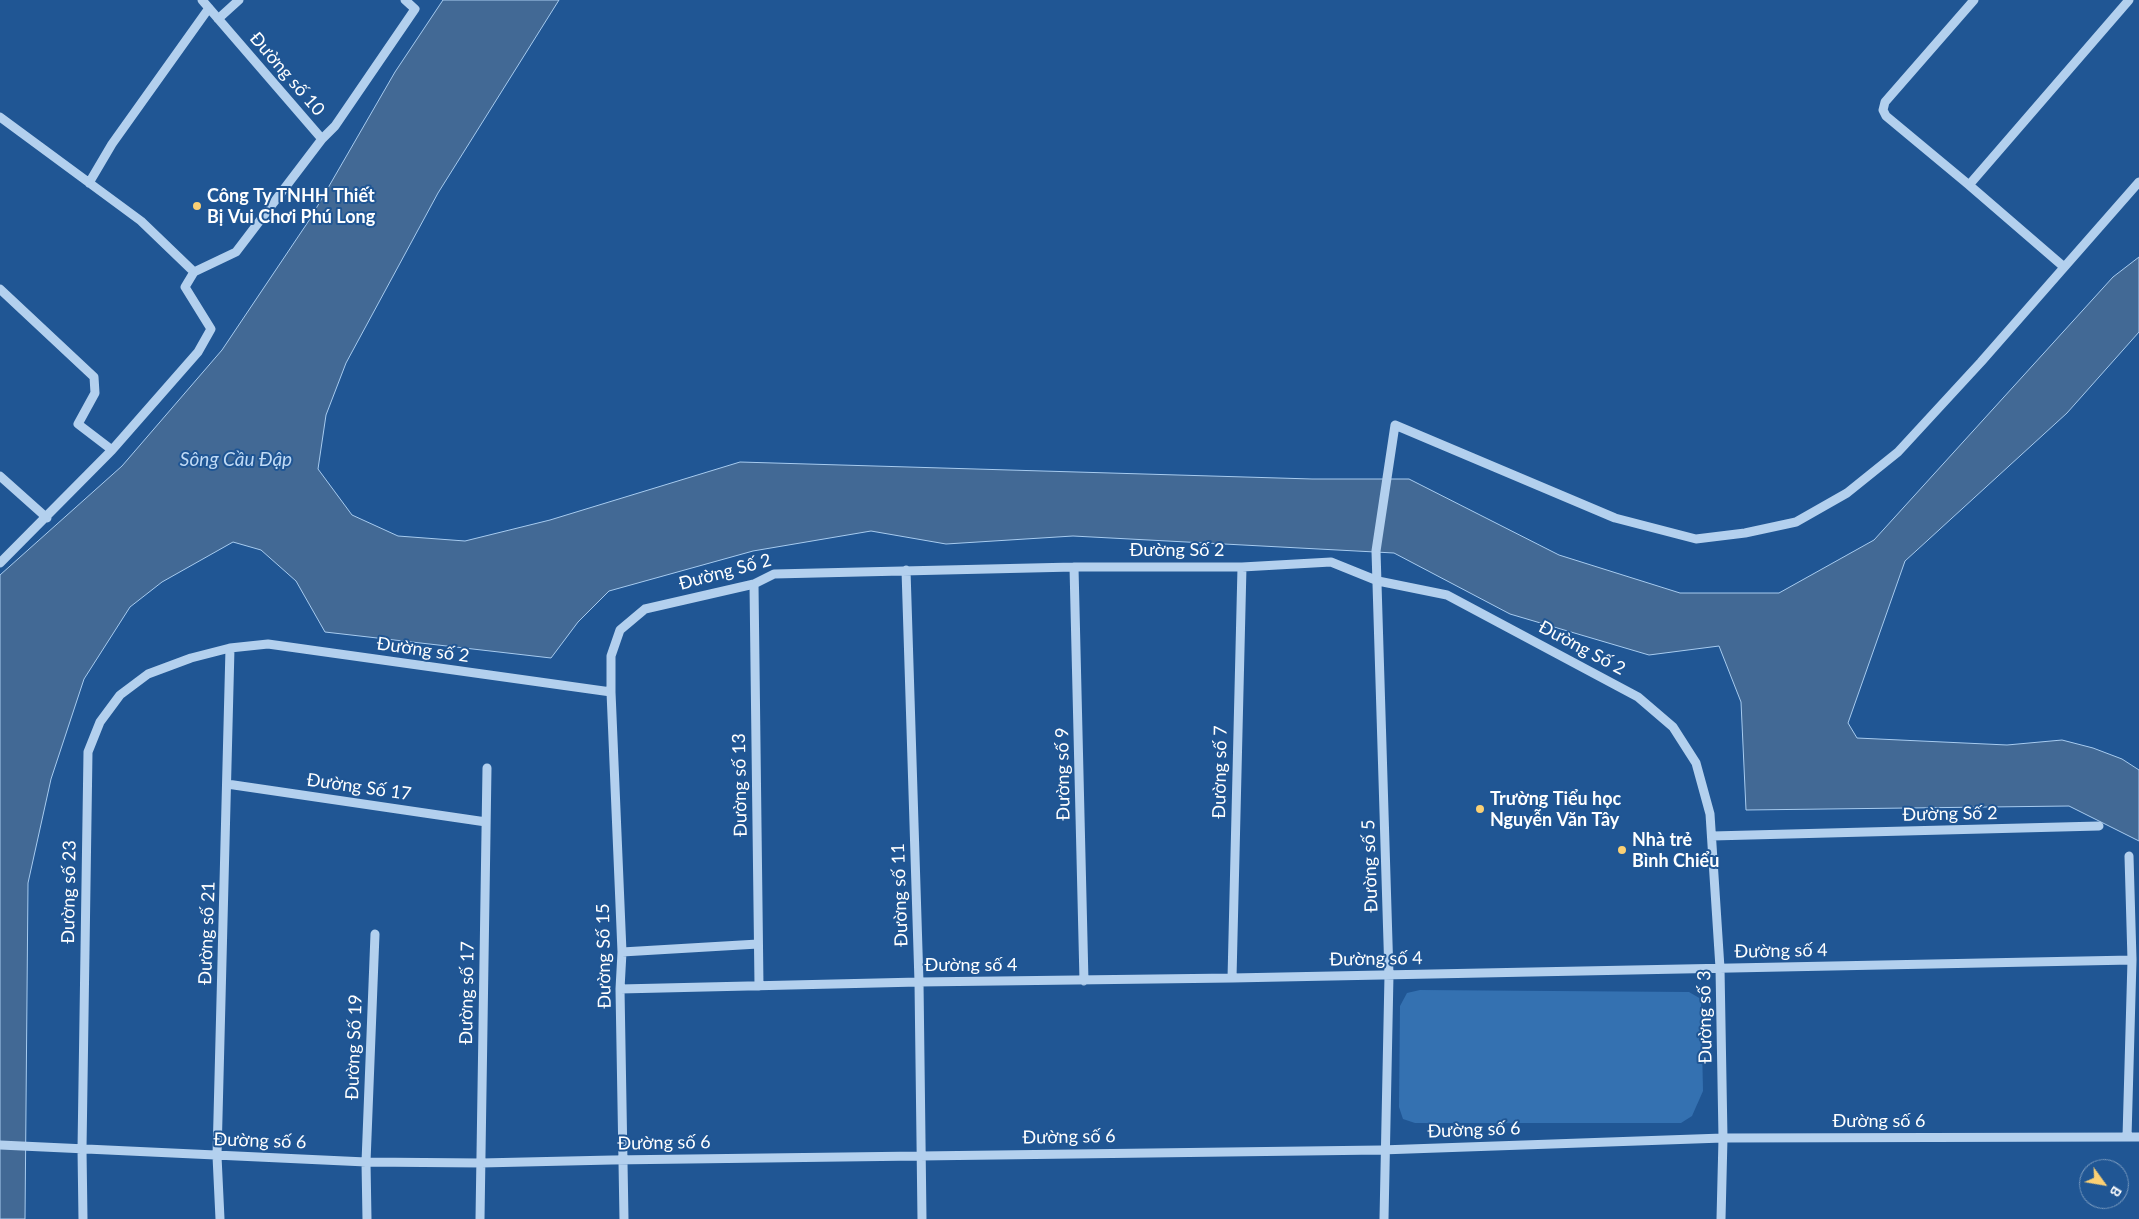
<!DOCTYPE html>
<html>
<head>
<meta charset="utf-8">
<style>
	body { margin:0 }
	#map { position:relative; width:2139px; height:1219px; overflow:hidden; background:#205694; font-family:Lato,sans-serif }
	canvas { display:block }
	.north { position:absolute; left:2079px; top:1159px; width:50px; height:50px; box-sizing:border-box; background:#205694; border:1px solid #799abf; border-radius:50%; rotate:122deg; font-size:14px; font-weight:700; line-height:20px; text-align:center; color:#fff }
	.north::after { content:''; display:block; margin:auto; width:18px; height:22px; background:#fbd074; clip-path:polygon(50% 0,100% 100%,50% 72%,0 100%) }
</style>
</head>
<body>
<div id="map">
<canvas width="2139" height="1219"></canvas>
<div class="north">B</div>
</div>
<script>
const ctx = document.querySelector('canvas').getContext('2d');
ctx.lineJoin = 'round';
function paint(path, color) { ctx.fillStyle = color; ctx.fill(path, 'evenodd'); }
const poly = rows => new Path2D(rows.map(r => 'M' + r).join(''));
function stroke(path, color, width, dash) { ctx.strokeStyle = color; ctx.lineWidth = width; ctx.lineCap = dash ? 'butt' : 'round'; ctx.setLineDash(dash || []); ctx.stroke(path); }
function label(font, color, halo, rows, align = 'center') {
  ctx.font = font + ' Lato,sans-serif'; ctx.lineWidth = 4; ctx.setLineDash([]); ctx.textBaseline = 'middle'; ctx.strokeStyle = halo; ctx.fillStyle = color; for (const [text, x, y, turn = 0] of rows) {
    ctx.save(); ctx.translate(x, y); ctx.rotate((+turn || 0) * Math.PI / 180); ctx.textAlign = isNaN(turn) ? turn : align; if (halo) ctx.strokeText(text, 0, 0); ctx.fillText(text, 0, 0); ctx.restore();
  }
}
const green = poly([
	[1420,990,1689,992,1701,999,1703,1091,1692,1116,1681,1123,1415,1123,1403,1119,1399,1107,1400,1006,1407,993]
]);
const water = poly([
	[443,0,559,0,438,193,346,363,326,415,318,469,352,515,398,536,465,541,550,520,740,462,1312,479,1409,479,1559,555,1680,593,1779,593,1874,540,2113,277,2139,257,2139,332,2067,413,1905,561,1848,723,1857,738,2007,745,2062,740,2093,748,2122,759,2139,770,2139,841,2069,806,1746,810,1741,702,1719,646,1649,655,1510,614,1394,553,1073,536,946,544,871,531,753,551,609,591,578,622,551,658,325,632,296,581,261,550,233,542,162,582,130,607,84,679,51,779,28,883,25,1219,0,1219,0,575,122,466,222,350,310,219,395,72,443,0]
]);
const minor = poly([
	[202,0,322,139],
	[218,19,239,0],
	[0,117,141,221,194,272],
	[89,183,112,144,209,8],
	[1969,185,1886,116,1883,110,1885,102,1974,0],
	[2064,267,1969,185,2129,0],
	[0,289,94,377,95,393,78,424,112,450],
	[0,476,47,518],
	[0,563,112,450,198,352,211,329,185,287,194,272,236,252,322,139,335,126,415,9,405,0],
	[1074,567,1084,981],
	[906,570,919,982,922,1219],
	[754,584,759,986],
	[227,784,486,822],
	[1712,836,2099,826],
	[622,952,758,944],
	[1232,978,1242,567],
	[620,989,919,982,1232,978,2132,960],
	[2127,1137,2132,960,2129,856],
	[0,1145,366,1162,481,1163,612,1160,1381,1150,1723,1138,2139,1137],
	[83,1219,82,1149,88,752,100,722,120,695,148,674,191,658,230,648,268,644,611,692],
	[220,1219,217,1156,230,648],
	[367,1219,366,1162,375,934],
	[480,1219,487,768],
	[624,1219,620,989,622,952,611,692,611,656,620,630,645,609,754,584,774,574,1074,567,1242,567,1331,562,1378,581,1447,595,1638,697,1673,727,1696,763,1710,814,1720,968,1723,1138,1721,1219],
	[1384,1219,1389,975,1376,551,1395,425,1615,518,1696,539,1745,533,1796,522,1847,493,1898,452,1981,362,2139,182]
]);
const markers = [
	[197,206,5,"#fbd074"],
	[1480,809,5,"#fbd074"],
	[1622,850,5,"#fbd074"]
];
const streetNames = [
	["Đường số 10",287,74,49],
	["Đường Số 2",1177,550],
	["Đường Số 2",725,572,-15],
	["Đường Số 2",1582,648,28],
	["Đường số 2",423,650,8],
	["Đường số 7",1220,772,-89],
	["Đường số 9",1063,774,-91],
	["Đường số 13",740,785,-91],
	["Đường Số 17",359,787,8],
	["Đường Số 2",1950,814,-1],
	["Đường số 5",1370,866,-92],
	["Đường số 23",69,892,-89],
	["Đường số 11",900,895,-92],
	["Đường số 21",207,933,-88],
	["Đường số 4",1781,951,-1],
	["Đường Số 15",604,956,-91],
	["Đường số 4",1376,959,-1],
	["Đường số 4",971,965],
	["Đường số 17",467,993,-89],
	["Đường số 3",1705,1017,-91],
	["Đường Số 19",354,1047,-88],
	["Đường số 6",1879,1121],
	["Đường số 6",1474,1130,-2],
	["Đường số 6",1069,1137,-1],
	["Đường số 6",260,1141,2],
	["Đường số 6",664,1143,-1]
];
const poiNames = [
	["Công Ty TNHH Thiết",207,196],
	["Bị Vui Chơi Phú Long",207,217],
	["Trường Tiểu học",1490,799],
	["Nguyễn Văn Tây",1490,820],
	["Nhà trẻ",1632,840],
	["Bình Chiểu",1632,861]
];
const waterNames = [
	["Sông Cầu Đập",236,460]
];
paint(green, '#3471b1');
paint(water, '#426995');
stroke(water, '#a7cbef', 1);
stroke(minor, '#b3d0ee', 9);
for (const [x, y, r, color] of markers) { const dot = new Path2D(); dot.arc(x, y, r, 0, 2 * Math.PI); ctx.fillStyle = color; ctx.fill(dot); stroke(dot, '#205694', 2); }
label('18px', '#fff', '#205694', streetNames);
label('bold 18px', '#fff', '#205694', poiNames, 'left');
label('italic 19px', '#c0daf5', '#205694', waterNames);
</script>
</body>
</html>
